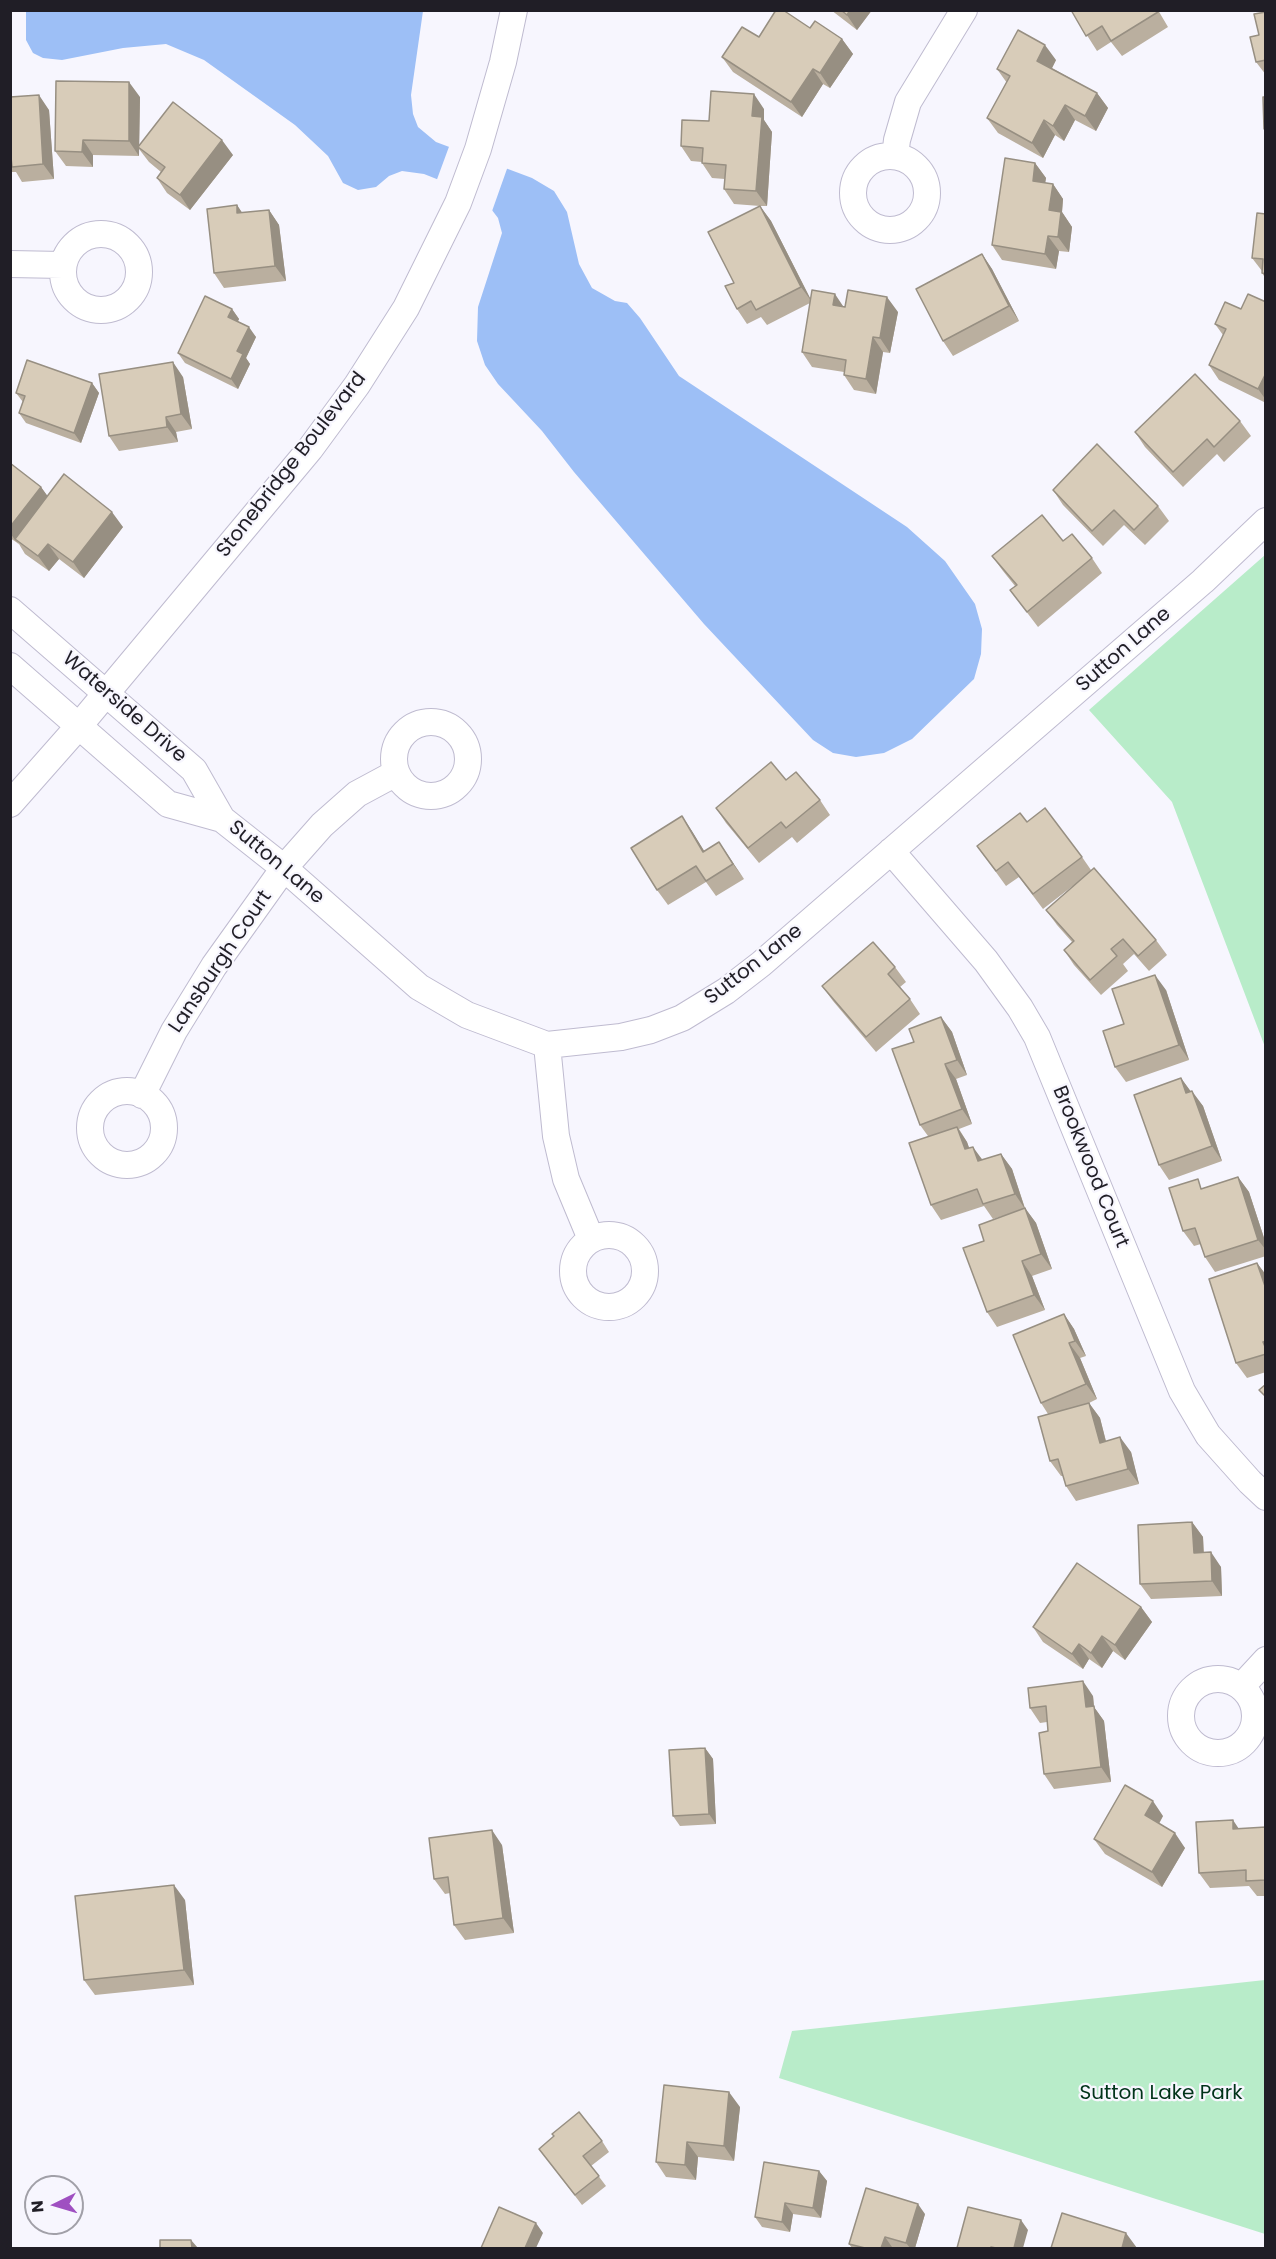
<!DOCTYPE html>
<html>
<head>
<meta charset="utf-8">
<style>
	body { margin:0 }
	#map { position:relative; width:1276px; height:2259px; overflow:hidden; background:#f7f6fe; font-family:Poppins,sans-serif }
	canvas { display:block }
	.frame { position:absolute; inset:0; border:12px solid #201e26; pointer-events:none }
	.north { position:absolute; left:24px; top:2175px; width:60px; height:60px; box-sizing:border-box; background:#f7f6fe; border:2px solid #a1a0a8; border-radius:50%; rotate:265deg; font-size:16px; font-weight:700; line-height:24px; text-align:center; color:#201e26 }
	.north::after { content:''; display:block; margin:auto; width:21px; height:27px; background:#9f50c1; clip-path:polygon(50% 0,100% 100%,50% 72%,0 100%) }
</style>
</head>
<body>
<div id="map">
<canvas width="1276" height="2259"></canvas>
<div class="frame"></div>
<div class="north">N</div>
</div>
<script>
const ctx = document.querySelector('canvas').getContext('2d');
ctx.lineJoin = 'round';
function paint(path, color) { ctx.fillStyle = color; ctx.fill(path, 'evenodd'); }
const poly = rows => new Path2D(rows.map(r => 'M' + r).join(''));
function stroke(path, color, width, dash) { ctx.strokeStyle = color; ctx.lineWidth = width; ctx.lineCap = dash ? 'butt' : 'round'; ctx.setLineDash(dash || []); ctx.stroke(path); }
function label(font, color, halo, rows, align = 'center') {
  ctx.font = font + ' Poppins,sans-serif'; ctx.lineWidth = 4.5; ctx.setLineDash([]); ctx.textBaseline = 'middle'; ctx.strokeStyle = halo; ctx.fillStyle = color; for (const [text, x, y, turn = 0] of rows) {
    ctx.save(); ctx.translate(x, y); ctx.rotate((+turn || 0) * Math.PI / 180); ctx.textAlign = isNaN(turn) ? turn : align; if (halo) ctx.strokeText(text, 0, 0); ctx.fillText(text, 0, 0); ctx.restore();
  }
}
const green = poly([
	[1265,555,1265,1047,1172,802,1089,710],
	[1265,1980,1265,2234,779,2078,792,2031]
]);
const water = poly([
	[26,10,423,11,411,95,413,114,418,127,436,142,532,178,554,191,567,212,579,264,592,288,615,301,627,303,640,318,679,376,907,527,945,561,975,604,982,629,981,654,974,679,912,739,884,753,856,757,833,753,813,740,704,624,574,472,542,431,498,384,485,365,477,341,478,307,502,233,498,218,482,197,424,174,402,171,389,176,376,187,358,190,343,183,328,156,295,125,204,60,166,44,123,48,62,60,43,58,33,53,26,40]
]);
const pier = poly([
	[450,144,508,166,491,214,480,200,436,182]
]);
const street = poly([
	'853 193a37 37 0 1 1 74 0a37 37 0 1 1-74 0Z',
	[895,156,897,140,908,102,964,10],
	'63 272a38 38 0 1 1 76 0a38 38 0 1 1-76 0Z',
	[10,264,63,265],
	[10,610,194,770,222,819],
	[10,666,168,804,222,819,284,868,419,987,467,1015,547,1045,621,1037,651,1030,682,1018,726,991,761,964,1203,581,1266,521],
	'394 759a37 37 0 1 1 74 0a37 37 0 1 1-74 0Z',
	[10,804,78,727,310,449,357,385,406,308,458,203,478,149,503,62,514,10],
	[891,851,986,961,1020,1008,1037,1037,1182,1391,1208,1435,1250,1482,1266,1497],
	[547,1045,556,1136,566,1179,591,1239],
	'90 1128a37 37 0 1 1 74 0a37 37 0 1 1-74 0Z',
	[142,1095,174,1031,214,966,284,868,322,825,357,794,396,773],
	'573 1271a36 36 0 1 1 72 0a36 36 0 1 1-72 0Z',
	'1181 1716a37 37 0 1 1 74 0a37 37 0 1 1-74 0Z',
	[1241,1687,1266,1660]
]);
const wall = poly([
	[831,10,872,10,857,30],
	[1071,10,1158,10,1168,27,1122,56,1111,42,1097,51],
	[1266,12,1266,75,1256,62,1259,35],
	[810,28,842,39,853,54,830,88,823,84,802,117,733,72,722,57,759,37],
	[1056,60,1052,68,1097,93,1108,108,1096,131,1075,120,1064,141,1055,135,1043,158,998,133,987,118,1007,83,997,69],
	[10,97,49,110,54,179,22,182,16,172,10,172],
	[140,97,139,146,233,155,190,210,167,193,157,178,161,172,149,162,139,149,139,156,93,155,93,167,66,166,55,151],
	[764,109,764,120,772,132,767,206,760,206,771,221,811,300,843,307,898,312,890,353,883,352,876,394,854,390,844,375,844,372,812,367,802,352,810,303,767,325,761,317,747,324,737,309,734,283,760,206,734,204,724,189,725,179,712,178,702,163,702,162,691,161,681,146,709,121],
	[1035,163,1046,178,1045,183,1053,184,1063,199,1062,212,1072,227,1069,252,1059,251,1056,269,1002,260,992,245],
	[237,205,242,213,269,210,279,225,286,281,224,288,214,273],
	[1266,214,1266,279,1262,273,1262,271,1252,258],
	[982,254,992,269,1019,321,953,356,943,341],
	[1266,302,1266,403,1219,380,1209,365,1223,335,1215,324,1241,309],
	[232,309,239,319,238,321,256,337,246,358,250,364,238,389,185,363,178,353],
	[183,377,192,429,176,432,178,442,119,451,109,436],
	[92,383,99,393,81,443,26,423,19,413,23,402,16,393],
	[1240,421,1251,436,1224,462,1217,454,1183,487,1145,447,1135,432],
	[10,463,41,487,47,496,123,527,84,578,59,559,49,571,25,554,19,544,10,538],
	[1053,490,1158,506,1169,521,1145,545,1124,525,1103,546,1063,505],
	[1063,541,1092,558,1102,573,1038,627,1010,590,1015,586,1003,571,992,556],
	[786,780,820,800,830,815,797,843,792,837,759,863,726,823,716,808],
	[682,816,704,851,719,842,744,879,716,896,706,882,668,905,657,890],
	[1027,822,1082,857,1091,870,1156,940,1167,955,1149,971,1134,954,1123,964,1128,971,1101,995,1074,965,1064,950,1072,942,1057,925,1046,910,1074,885,1043,909,1019,877,1006,886,977,846],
	[895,967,906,982,900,987,910,999,920,1014,876,1052,833,1001,822,986],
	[1166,990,1189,1060,1126,1082,1115,1067,1124,1024],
	[941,1017,952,1032,967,1075,956,1079,972,1124,959,1129,967,1142,969,1148,983,1160,1001,1154,1012,1169,1025,1208,1036,1223,1052,1269,1032,1276,1045,1310,997,1327,987,1312,984,1241,1019,1211,993,1219,984,1206,941,1220,931,1205,928,1136,920,1125,914,1042],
	[1181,1078,1190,1091,1203,1106,1222,1161,1169,1180,1159,1165],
	[1238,1177,1249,1192,1266,1244,1266,1256,1215,1272,1205,1257,1201,1244,1194,1246,1183,1231,1204,1188],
	[1257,1263,1266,1275,1266,1372,1247,1378,1236,1363],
	[1064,1314,1074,1329,1086,1356,1080,1358,1097,1399,1087,1404,1089,1403,1100,1418,1106,1441,1131,1452,1139,1484,1076,1501,1066,1486,1063,1476,1061,1476,1050,1461,1048,1414,1041,1403],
	[1192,1522,1203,1537,1204,1553,1221,1567,1222,1596,1151,1599,1140,1584],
	[1141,1607,1152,1622,1125,1660,1113,1651,1102,1668,1089,1659,1083,1669,1043,1642,1033,1627],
	[1093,1696,1094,1707,1104,1721,1111,1782,1054,1789,1044,1774,1048,1731,1047,1722,1040,1723,1030,1708],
	[705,1748,713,1759,716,1824,680,1826,673,1816],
	[1163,1816,1159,1824,1185,1848,1162,1887,1105,1854,1094,1839],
	[1266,1827,1266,1896,1257,1896,1249,1886,1210,1888,1199,1873,1239,1829],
	[502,1845,514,1933,465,1940,454,1925,450,1893,445,1894,434,1879],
	[185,1900,194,1985,95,1995,84,1980],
	[740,2107,734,2161,698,2157,696,2180,666,2177,656,2162],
	[602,2141,609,2152,591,2166,606,2186,582,2205,539,2149],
	[819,2171,827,2181,821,2218,793,2214,790,2232,762,2227,755,2217],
	[925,2214,915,2248,898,2248,892,2247,891,2248,852,2248,849,2244]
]);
const shadedWall = poly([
	[850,10,872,10,857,30,847,15],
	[842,39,853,54,830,88,820,73],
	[1045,45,1056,60,1048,76,1037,61],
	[813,69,823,84,802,117,791,102],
	[129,82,140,97,139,156,129,141],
	[1097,93,1108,108,1096,131,1085,116],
	[754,94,764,109,764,120,772,132,767,206,756,191,752,116],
	[39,95,49,110,54,179,43,164],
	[1065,105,1075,120,1064,141,1053,126],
	[1044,120,1055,135,1043,158,1032,143],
	[83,140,93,155,93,167,82,152],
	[222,140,233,155,190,210,180,195],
	[1035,163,1046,178,1043,196,1033,181],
	[1053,184,1063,199,1062,212,1072,227,1069,252,1058,237,1049,210],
	[237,205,247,220,237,213],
	[760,206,771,221,812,302,801,287],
	[269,210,279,225,286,281,275,266],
	[1048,236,1059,251,1056,269,1045,254],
	[982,254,992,269,1019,321,1009,306],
	[835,294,845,309,833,305],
	[887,297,898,312,890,353,880,338],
	[232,309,239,319,235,327,228,317],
	[249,327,256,337,246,358,250,364,238,389,231,379,237,351],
	[873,337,883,352,876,394,866,379],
	[173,362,183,377,192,429,181,414],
	[1266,373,1266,400,1258,389],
	[92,383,99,393,81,443,74,433],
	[166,417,176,432,178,442,167,427],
	[41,487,52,502,15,539,19,545,10,533,10,527],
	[112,512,123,527,84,578,73,562],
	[48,544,59,559,49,571,38,556],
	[682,816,692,831,714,867,703,852],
	[719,842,729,857,744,879,733,864],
	[1155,975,1166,990,1189,1060,1179,1045],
	[941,1017,952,1032,967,1075,957,1060],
	[945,1064,956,1079,972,1124,962,1109],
	[1181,1078,1192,1093,1186,1093],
	[1192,1091,1203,1106,1222,1161,1212,1146],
	[957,1127,967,1142,975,1164,965,1149],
	[973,1147,984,1162,978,1161],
	[1001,1154,1012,1169,1025,1209,1015,1194],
	[1238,1177,1249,1192,1266,1244,1266,1250,1258,1240],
	[1025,1208,1036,1223,1052,1269,1041,1254],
	[1022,1261,1032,1276,1045,1310,1034,1295],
	[1257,1263,1266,1275,1266,1289],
	[1064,1314,1074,1329,1086,1356,1075,1341],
	[1069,1343,1080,1358,1097,1399,1086,1384],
	[1089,1403,1100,1418,1110,1458,1100,1443],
	[1120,1437,1131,1452,1139,1484,1128,1469],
	[1192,1522,1203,1537,1204,1568,1194,1553],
	[1211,1552,1221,1567,1222,1596,1212,1581],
	[1141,1607,1152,1622,1125,1660,1115,1645],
	[1102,1636,1113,1651,1102,1668,1091,1653],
	[1079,1644,1089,1659,1083,1669,1072,1654],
	[1083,1681,1093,1696,1094,1707,1104,1721,1111,1782,1101,1767,1086,1707],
	[705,1748,713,1759,716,1824,709,1814],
	[1153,1801,1163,1816,1155,1830,1145,1815],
	[1233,1820,1243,1835,1233,1829],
	[492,1830,502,1845,514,1933,503,1918],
	[1175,1833,1185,1848,1162,1887,1152,1872],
	[174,1885,185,1900,194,1985,184,1970],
	[729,2092,740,2107,734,2161,724,2146],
	[687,2142,698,2157,696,2180,685,2165],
	[819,2171,827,2181,821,2218,813,2208],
	[785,2203,793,2214,790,2232,782,2222],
	[918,2204,925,2214,915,2248,910,2248,906,2243],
	[1021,2220,1028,2230,1023,2248,1014,2248],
	[536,2223,543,2233,536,2248,525,2248],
	[1126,2233,1137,2248,1122,2248],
	[885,2237,892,2247,891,2248,881,2248],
	[191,2240,198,2248,192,2248]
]);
const building = poly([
	[776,10,783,10,810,28,815,21,842,39,820,73,813,69,791,102,722,57,742,27,759,37,776,10],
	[841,10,850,10,847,15,841,10],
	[1071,10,1157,10,1158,12,1111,41,1102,26,1086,36,1071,10],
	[1266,12,1266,60,1256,62,1250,37,1259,35,1254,14,1266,12],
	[1018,30,1045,45,1037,61,1097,93,1085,116,1065,105,1053,126,1044,120,1032,143,987,118,1010,76,997,69,1018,30],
	[56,81,129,82,129,141,83,140,82,152,55,151,56,81],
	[711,91,754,94,752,116,762,117,756,191,724,189,726,165,702,163,703,148,681,146,682,120,709,121,711,91],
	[39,95,43,164,12,167,11,157,10,157,10,97,39,95],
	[1263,97,1266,97,1266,128,1264,129,1263,97],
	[173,102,222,140,180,195,157,178,165,167,138,147,173,102],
	[1005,158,1035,163,1033,181,1053,184,1049,210,1061,212,1058,237,1048,236,1045,254,992,245,1005,158],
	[237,205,237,213,269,210,275,266,214,273,207,209,237,205],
	[760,206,801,287,756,310,751,301,737,309,725,286,734,283,708,232,760,206],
	[1257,213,1266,214,1266,274,1262,273,1263,259,1252,258,1257,213],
	[982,254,1009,306,943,341,916,289,982,254],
	[812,290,835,294,833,305,845,307,848,290,887,297,880,338,873,337,866,379,844,375,846,360,802,352,812,290],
	[1248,294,1266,302,1266,373,1258,389,1209,365,1226,329,1215,324,1225,302,1241,309,1248,294],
	[205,296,232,309,228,317,249,327,237,351,243,354,231,379,178,353,205,296],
	[27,360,92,383,74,433,19,413,25,396,16,393,27,360],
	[173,362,181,414,166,417,167,427,109,436,99,374,173,362],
	[1195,374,1240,421,1214,447,1207,439,1173,472,1135,432,1195,374],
	[1097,444,1158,506,1134,530,1114,510,1092,531,1053,490,1097,444],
	[10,463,41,487,10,527,10,463],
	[64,474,112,512,73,562,48,544,38,556,15,539,64,474],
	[1042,515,1063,541,1072,534,1092,558,1027,612,1010,590,1017,585,992,556,1042,515],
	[771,762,786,780,796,772,820,800,786,828,781,822,748,848,716,808,771,762],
	[1045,808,1082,857,1033,894,1008,862,996,871,977,846,1020,813,1027,822,1045,808],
	[682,816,703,852,719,842,733,864,706,881,696,866,657,890,631,848,682,816],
	[1094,868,1156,940,1138,956,1123,939,1111,949,1117,956,1090,980,1064,950,1074,941,1046,910,1094,868],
	[873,942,895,967,888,974,910,999,866,1037,822,986,873,942],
	[1155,975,1179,1045,1115,1067,1103,1031,1124,1024,1112,989,1155,975],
	[941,1017,957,1060,945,1064,962,1109,920,1125,892,1049,914,1042,909,1029,941,1017],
	[1181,1078,1186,1093,1192,1091,1212,1146,1159,1165,1134,1095,1181,1078],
	[957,1127,965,1149,973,1147,978,1161,1001,1154,1015,1194,983,1204,977,1189,931,1205,909,1143,957,1127],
	[1238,1177,1258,1240,1205,1257,1195,1228,1183,1231,1169,1188,1198,1179,1201,1189,1238,1177],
	[1025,1208,1041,1254,1022,1261,1034,1295,987,1312,963,1248,984,1241,979,1225,1025,1208],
	[1257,1263,1266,1289,1266,1341,1263,1342,1266,1349,1266,1354,1236,1363,1209,1279,1257,1263],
	[1064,1314,1075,1341,1069,1343,1086,1384,1041,1403,1013,1335,1064,1314],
	[1266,1384,1266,1397,1259,1390,1266,1384],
	[1089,1403,1100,1443,1120,1437,1128,1469,1066,1486,1058,1459,1050,1461,1038,1417,1089,1403],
	[1192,1522,1194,1553,1211,1552,1212,1581,1140,1584,1138,1525,1192,1522],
	[1077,1563,1141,1607,1115,1645,1102,1636,1091,1653,1079,1644,1072,1654,1033,1627,1077,1563],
	[1083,1681,1086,1707,1094,1706,1101,1767,1044,1774,1039,1733,1048,1731,1046,1706,1030,1708,1028,1688,1083,1681],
	[705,1748,709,1814,673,1816,669,1750,705,1748],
	[1125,1785,1153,1801,1145,1815,1175,1833,1152,1872,1094,1839,1125,1785],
	[1233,1820,1233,1829,1266,1827,1266,1880,1246,1881,1246,1870,1199,1873,1196,1822,1233,1820],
	[492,1830,503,1918,454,1925,448,1877,434,1879,429,1838,492,1830],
	[174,1885,184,1970,84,1980,75,1896,174,1885],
	[664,2085,729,2092,724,2146,687,2142,685,2165,656,2162,664,2085],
	[579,2112,602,2141,583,2156,599,2176,575,2195,539,2149,554,2136,552,2134,579,2112],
	[764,2162,819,2171,813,2208,785,2203,782,2222,755,2217,764,2162],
	[866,2188,918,2204,906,2243,885,2237,881,2248,865,2248,849,2244,866,2188],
	[499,2207,536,2223,525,2248,481,2248,499,2207],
	[968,2207,1021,2220,1014,2248,996,2248,991,2247,990,2248,957,2248,968,2207],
	[1062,2213,1126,2233,1122,2248,1051,2248,1062,2213],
	[160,2240,191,2240,192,2248,160,2248,160,2240]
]);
const streetNames = [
	["Stonebridge Boulevard",292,465,-52],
	["Sutton Lane",1124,650,-41],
	["Waterside Drive",124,708,41],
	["Sutton Lane",276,863,40],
	["Lansburgh Court",221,962,-56],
	["Sutton Lane",754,965,-38],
	["Brookwood Court",1090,1167,68]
];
const parkNames = [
	["Sutton Lake Park",1161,2094]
];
paint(green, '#b8ecc9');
paint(water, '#9dbff6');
paint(pier, '#f7f6fe');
stroke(street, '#bfbbd0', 28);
stroke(street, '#fff', 26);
paint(wall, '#baaf9f');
paint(shadedWall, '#978f82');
paint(building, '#d8ccb9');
stroke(building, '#978f82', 1.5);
label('20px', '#201e26', '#f7f6fe', streetNames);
label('20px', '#003319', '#f7f6fe', parkNames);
</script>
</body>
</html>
